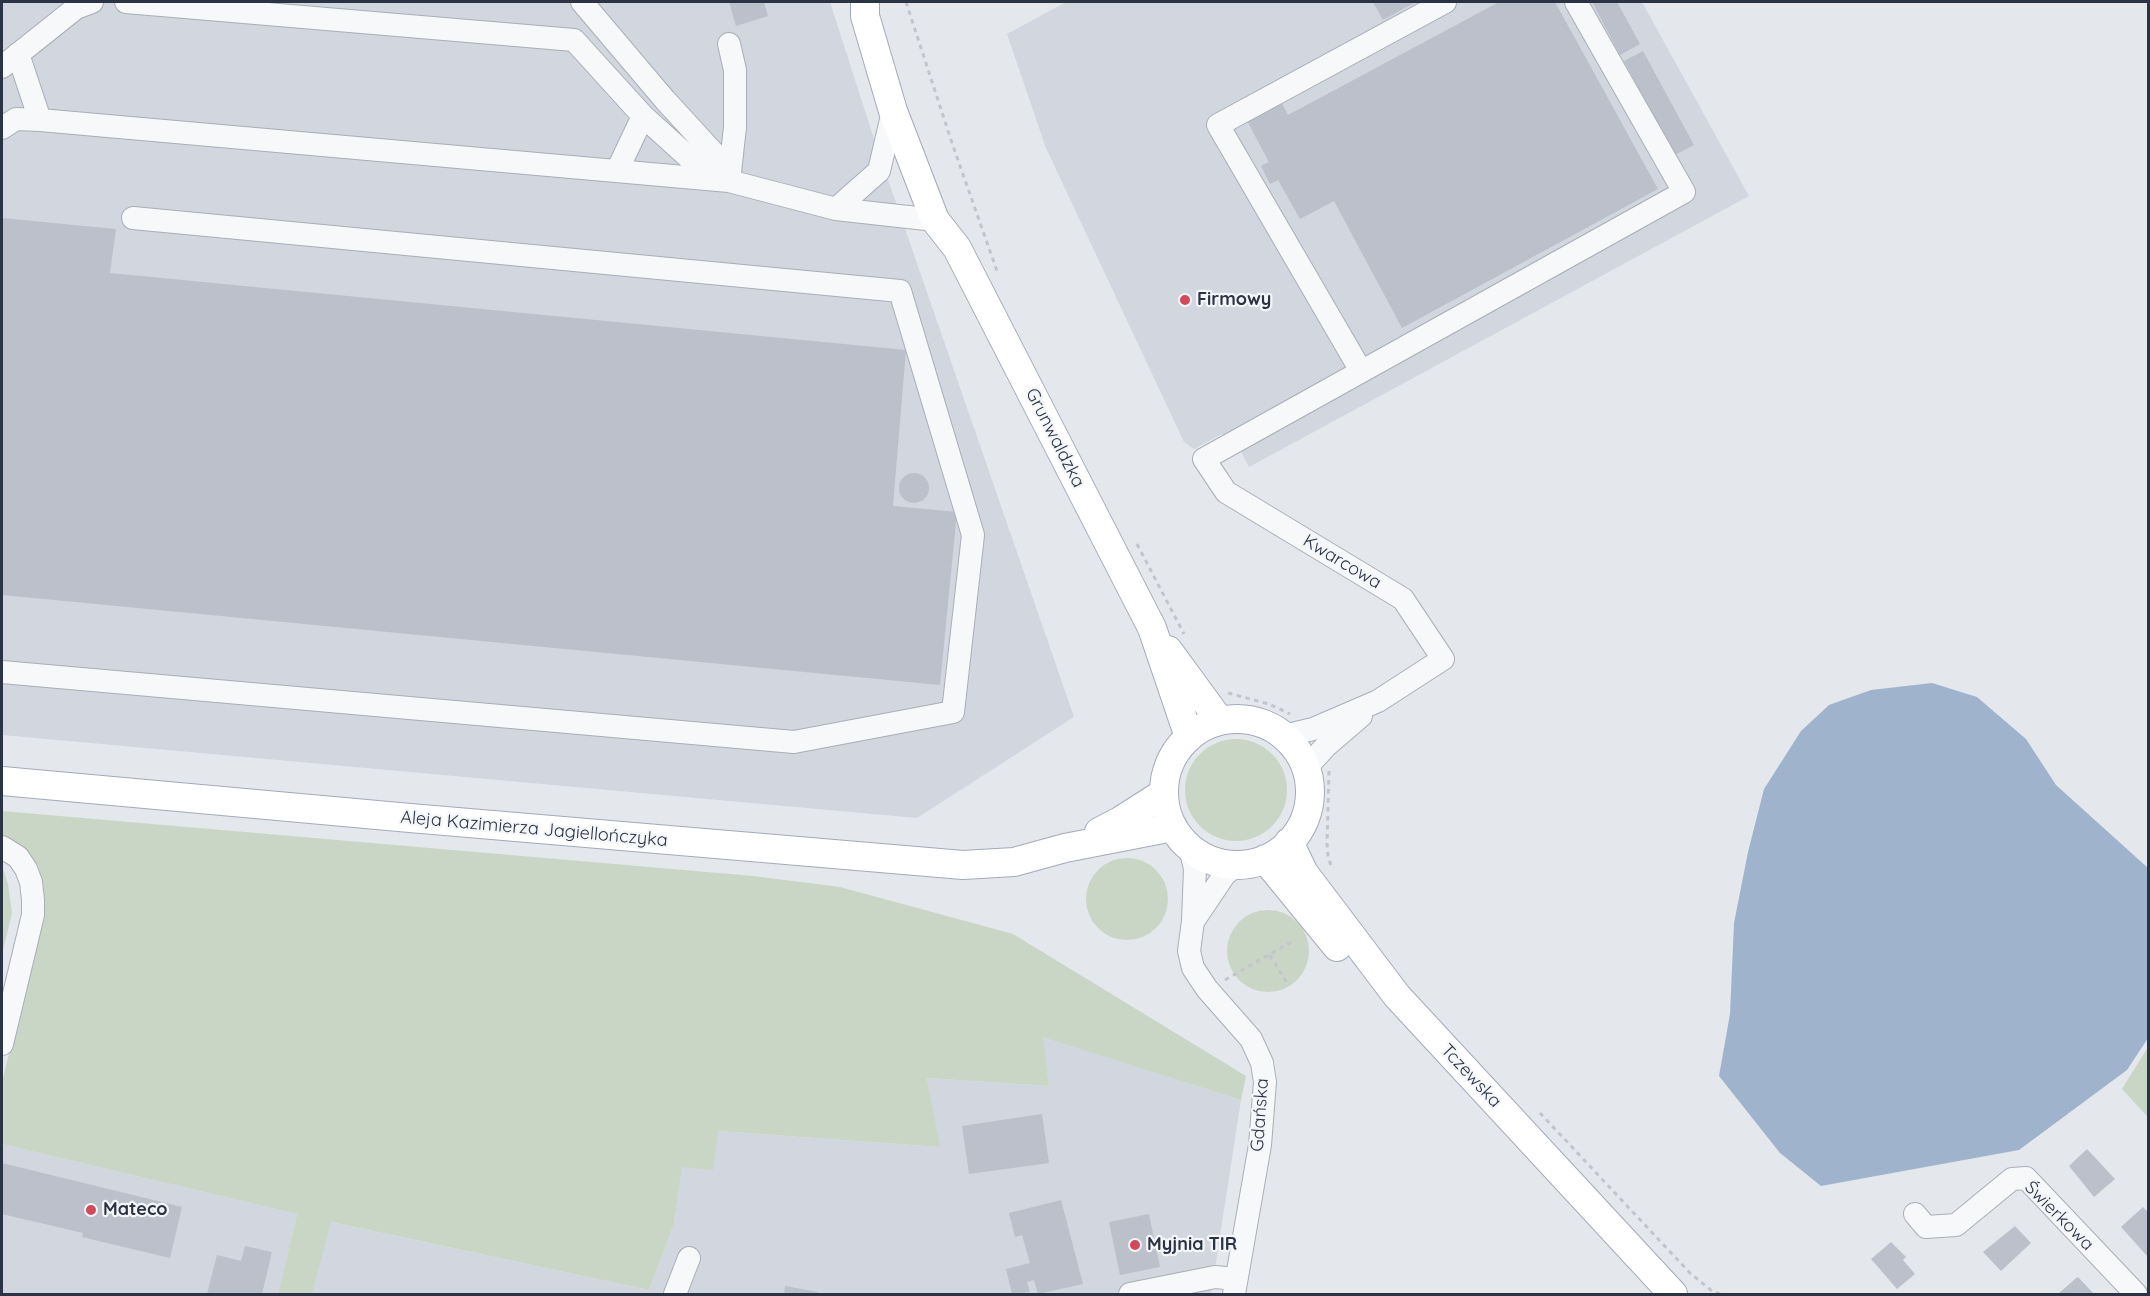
<!DOCTYPE html>
<html>
<head>
<meta charset="utf-8">
<style>
	body { margin:0 }
	#map { position:relative; width:2150px; height:1296px; overflow:hidden; background:#e4e7ec; font-family:Quicksand,sans-serif }
	canvas { display:block }
	.frame { position:absolute; inset:0; border:3px solid #2b3445; pointer-events:none }
</style>
</head>
<body>
<div id="map">
<canvas width="2150" height="1296"></canvas>
<div class="frame"></div>
</div>
<script>
const ctx = document.querySelector('canvas').getContext('2d');
ctx.lineJoin = 'round';
function paint(path, color) { ctx.fillStyle = color; ctx.fill(path, 'evenodd'); }
const poly = rows => new Path2D(rows.map(r => 'M' + r).join(''));
function stroke(path, color, width, dash) { ctx.strokeStyle = color; ctx.lineWidth = width; ctx.lineCap = dash ? 'butt' : 'round'; ctx.setLineDash(dash || []); ctx.stroke(path); }
function label(font, color, halo, rows, align = 'center') {
  ctx.font = font + ' Quicksand,sans-serif'; ctx.lineWidth = 4.5; ctx.setLineDash([]); ctx.textBaseline = 'middle'; ctx.strokeStyle = halo; ctx.fillStyle = color; for (const [text, x, y, turn = 0] of rows) {
    ctx.save(); ctx.translate(x, y); ctx.rotate((+turn || 0) * Math.PI / 180); ctx.textAlign = isNaN(turn) ? turn : align; if (halo) ctx.strokeText(text, 0, 0); ctx.fillText(text, 0, 0); ctx.restore();
  }
}
const built = poly([
	[2,2,830,2,875,142,1074,717,917,818,2,735],
	[1066,2,1642,2,1749,196,1249,467,1232,434,1224,437,1222,434,1194,449,1184,442,1046,148,1007,34],
	[1042,1036,1241,1100,1211,1294,312,1294,330,1222,649,1290,674,1224,682,1166,718,1131,939,1147,927,1078,1049,1086],
	[2,1144,297,1214,278,1294,2,1294]
]);
const green = poly([
	'1185 790a51 51 0 1 1 102 0a51 51 0 1 1-102 0Z',
	[2,811,753,876,840,887,1013,934,1246,1076,1241,1100,1043,1037,1049,1086,927,1078,940,1147,718,1131,713,1170,682,1167,674,1224,649,1290,331,1222,312,1294,278,1294,297,1214,2,1144,2,1083,41,917,43,883,38,866,20,845,2,835],
	'1086 899a41 41 0 1 1 82 0a41 41 0 1 1-82 0Z',
	[2,866,8,884,12,913,2,954],
	'1227 951a41 41 0 1 1 82 0a41 41 0 1 1-82 0Z',
	[2148,1047,2148,1117,2122,1089]
]);
const water = poly([
	[1932,683,1977,697,2026,739,2056,785,2148,868,2148,1038,2127,1070,2019,1150,1821,1186,1780,1153,1719,1076,1730,1014,1734,923,1748,852,1764,789,1801,731,1829,705,1871,690]
]);
const building = poly([
	[729,2,764,2,768,16,736,26],
	[1373,2,1416,2,1383,20],
	[1499,2,1555,2,1658,189,1402,328,1334,201,1300,219,1278,180,1270,184,1261,166,1269,162,1245,117,1279,98,1288,115],
	[1592,2,1617,2,1640,44,1620,55],
	[1643,51,1694,145,1675,155,1624,61],
	[2,218,116,229,110,273,906,350,893,506,957,512,940,685,2,595],
	'899 488a15 15 0 1 1 30 0a15 15 0 1 1-30 0Z',
	[1042,1114,1049,1163,969,1174,962,1126],
	[2087,1149,2115,1179,2094,1197,2069,1166],
	[2,1163,182,1207,170,1258,82,1237,83,1233,2,1214],
	[1061,1200,1083,1284,1038,1294,1034,1280,1027,1282,1030,1292,1012,1294,1006,1269,1030,1263,1022,1235,1015,1237,1009,1213],
	[2143,1207,2148,1212,2148,1257,2121,1227],
	[1149,1214,1160,1267,1120,1275,1109,1222],
	[2015,1226,2031,1243,2001,1271,1983,1252],
	[1891,1242,1906,1257,1903,1260,1915,1274,1897,1289,1871,1259],
	[245,1246,272,1252,262,1294,207,1294,217,1255,241,1261],
	[2078,1277,2094,1294,2058,1294,2075,1279],
	[785,1286,818,1292,818,1294,784,1294]
]);
const path = poly([
	[906,2,952,143,998,274],
	[1137,544,1184,634],
	[1228,693,1269,704,1290,714],
	[1329,771,1327,843,1328,856,1332,869],
	[1270,955,1287,983],
	[1225,980,1293,941],
	[1540,1113,1690,1273,1712,1291,1720,1294]
]);
const minor = poly([
	[126,2,574,40,643,116,696,164,720,176],
	[582,2,665,100,720,160,729,181],
	[729,44,735,70,735,127,729,181],
	[18,54,40,120],
	[2,67,76,8,92,2],
	[2,128,16,119,40,120,729,181,836,209,935,220],
	[617,171,643,116],
	[836,209,879,171,893,111],
	[1361,371,1218,125,1445,2],
	[2,672,794,742,953,712,973,535,900,291,133,218],
	[1284,736,1313,729,1378,701,1443,659,1403,599,1226,492,1204,459,1684,192,1576,2],
	[1306,768,1325,747,1361,716],
	[2,847,18,857,26,869,31,882,33,900,33,915,2,1044],
	[1190,847,1195,869,1193,921,1189,951,1193,968,1207,989,1251,1039,1262,1063,1265,1082,1260,1145,1234,1294],
	[1194,920,1225,874,1239,864],
	[1915,1214,1926,1227,1956,1225,2012,1179,2026,1178,2136,1294],
	[675,1294,689,1258],
	[1130,1294,1215,1277,1236,1279]
]);
const major = poly([
	[865,2,865,16,893,111,935,220,957,248,1152,628,1189,737],
	[1168,650,1220,721],
	'1164 792a73 73 0 1 1 146 0a73 73 0 1 1-146 0Z',
	[2,781,410,818,963,865,1014,862,1065,848,1173,827],
	[1099,832,1120,821,1164,793],
	[1289,842,1304,873,1397,996,1673,1294],
	[1265,859,1337,947]
]);
const markers = [
	[1185,300,6,"#d1495b"],
	[91,1210,6,"#d1495b"],
	[1135,1245,6,"#d1495b"]
];
const poiNames = [
	["Firmowy",1197,300],
	["Mateco",103,1210],
	["Myjnia TIR",1147,1245]
];
const streetNames = [
	["Grunwaldzka",1055,438,63],
	["Kwarcowa",1342,562,31],
	["Aleja Kazimierza Jagiellończyka",534,829,5],
	["Tczewska",1471,1076,47],
	["Gdańska",1260,1115,-86],
	["Świerkowa",2059,1216,45]
];
paint(built, '#d2d6de');
paint(green, '#c9d6c5');
paint(water, '#9fb4cc');
paint(building, '#bbc0ca');
stroke(minor, '#a9aeb7', 24);
stroke(major, '#a3abb8', 30);
stroke(path, '#c2c5cb', 3, [4.5, 4.5]);
stroke(minor, '#f7f8fa', 22);
stroke(major, '#fff', 28);
for (const [x, y, r, color] of markers) { const dot = new Path2D(); dot.arc(x, y, r, 0, 2 * Math.PI); ctx.fillStyle = color; ctx.fill(dot); stroke(dot, '#f4f6f9', 2); }
label('bold 18px', '#2b3445', '#f4f6f9', poiNames, 'left');
label('18px', '#2b3445', '#f4f6f9', streetNames);
</script>
</body>
</html>
